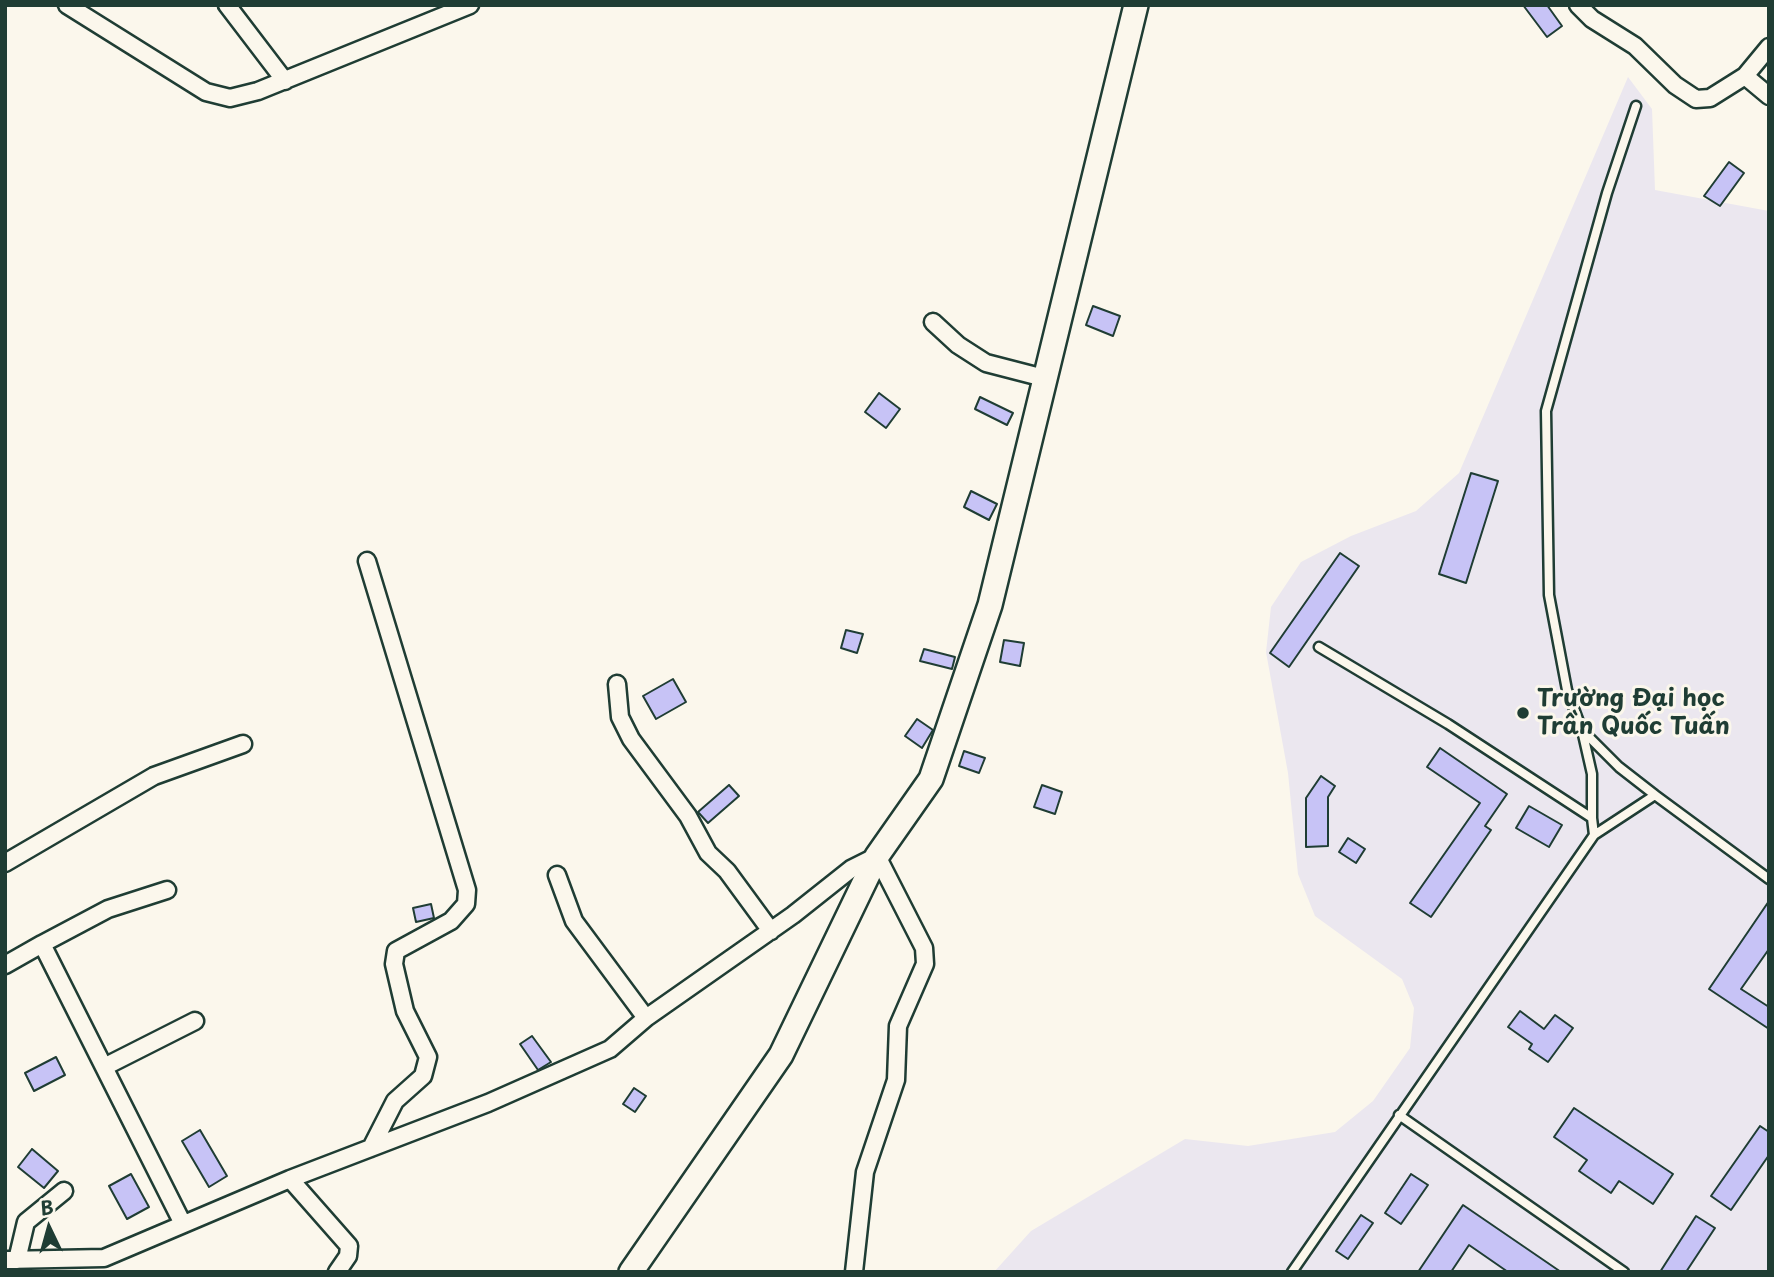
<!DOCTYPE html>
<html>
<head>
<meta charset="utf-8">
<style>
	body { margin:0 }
	#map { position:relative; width:1774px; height:1277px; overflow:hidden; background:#fbf7ec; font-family:"Playpen Sans",sans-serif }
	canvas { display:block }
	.frame { position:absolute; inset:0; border:7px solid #1f3d34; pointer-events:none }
	.north { position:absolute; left:14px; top:1193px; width:70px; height:70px; -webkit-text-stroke:5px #fbf7ec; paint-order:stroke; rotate:355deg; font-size:19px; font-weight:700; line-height:28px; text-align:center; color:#1f3d34 }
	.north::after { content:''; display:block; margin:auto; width:24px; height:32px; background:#1f3d34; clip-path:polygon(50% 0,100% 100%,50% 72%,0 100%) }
</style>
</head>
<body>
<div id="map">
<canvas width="1774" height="1277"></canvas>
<div class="frame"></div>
<div class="north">B</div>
</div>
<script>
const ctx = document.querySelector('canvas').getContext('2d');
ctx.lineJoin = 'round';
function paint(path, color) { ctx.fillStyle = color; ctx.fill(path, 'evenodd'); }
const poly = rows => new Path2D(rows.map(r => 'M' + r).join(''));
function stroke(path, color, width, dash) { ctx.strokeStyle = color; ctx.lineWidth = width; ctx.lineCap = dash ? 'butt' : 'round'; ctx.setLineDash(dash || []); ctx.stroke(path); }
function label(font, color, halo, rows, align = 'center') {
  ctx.font = font + ' "Playpen Sans",sans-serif'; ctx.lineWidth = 6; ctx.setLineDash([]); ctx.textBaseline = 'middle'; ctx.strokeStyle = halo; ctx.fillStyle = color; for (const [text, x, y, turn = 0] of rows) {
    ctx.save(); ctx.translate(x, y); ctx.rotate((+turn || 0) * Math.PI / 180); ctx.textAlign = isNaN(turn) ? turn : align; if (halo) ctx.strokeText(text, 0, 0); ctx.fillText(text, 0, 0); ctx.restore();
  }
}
const built = poly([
	[1628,77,1652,109,1655,190,1769,211,1769,1272,994,1272,1031,1231,1185,1139,1248,1146,1335,1132,1373,1101,1410,1048,1414,1008,1402,979,1315,916,1298,874,1288,773,1266,652,1271,607,1301,562,1351,536,1416,511,1459,473]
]);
const building = poly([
	[1523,5,1547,5,1562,26,1547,37,1523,5],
	[1729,162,1744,173,1720,206,1704,196,1729,162],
	[1093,306,1120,316,1113,336,1086,325,1093,306],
	[879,393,900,409,886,428,865,412,879,393],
	[980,397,1013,413,1007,425,975,409,980,397],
	[1471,473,1498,481,1466,583,1439,574,1471,473],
	[971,491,997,504,989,520,964,507,971,491],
	[1340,553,1359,566,1289,667,1270,653,1340,553],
	[846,630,863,634,857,653,841,648,846,630],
	[1004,640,1024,643,1020,666,1000,662,1004,640],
	[924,649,955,657,952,669,920,661,924,649],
	[673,679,686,702,656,719,643,696,673,679],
	[917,719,933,730,922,748,905,736,917,719],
	[1440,748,1507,794,1485,826,1491,830,1431,917,1410,903,1480,803,1427,767,1440,748],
	[964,751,985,758,979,773,959,766,964,751],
	[1321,776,1335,786,1328,797,1328,846,1306,847,1306,798,1321,776],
	[729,785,739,796,708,823,698,812,729,785],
	[1042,785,1062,792,1055,814,1034,807,1042,785],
	[1529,806,1562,825,1549,847,1516,828,1529,806],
	[1348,838,1365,849,1356,863,1339,852,1348,838],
	[1769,901,1769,949,1741,989,1769,1007,1769,1029,1709,989,1769,901],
	[431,904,434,918,416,922,413,908,431,904],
	[1520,1011,1544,1029,1555,1015,1573,1028,1548,1062,1529,1049,1532,1044,1508,1027,1520,1011],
	[532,1036,551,1062,538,1070,520,1044,532,1036],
	[56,1057,65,1075,34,1091,25,1073,56,1057],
	[634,1088,646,1096,635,1112,623,1104,634,1088],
	[1574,1108,1673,1174,1653,1204,1619,1181,1611,1193,1579,1171,1587,1160,1554,1137,1574,1108],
	[1760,1126,1769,1132,1769,1155,1731,1210,1711,1196,1760,1126],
	[200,1130,227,1176,209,1187,182,1141,200,1130],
	[32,1149,58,1171,44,1188,18,1167,32,1149],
	[131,1174,149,1207,127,1219,109,1186,131,1174],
	[1411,1174,1428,1185,1401,1224,1385,1213,1411,1174],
	[1463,1205,1561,1272,1508,1272,1469,1245,1451,1272,1418,1272,1463,1205],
	[1361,1215,1373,1223,1348,1259,1336,1251,1361,1215],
	[1696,1216,1715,1228,1686,1272,1660,1272,1696,1216]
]);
const lane = poly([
	[1319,647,1448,724,1592,818,1594,835],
	[1584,732,1619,767,1655,795],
	[1592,818,1592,774,1582,730,1567,690,1549,595,1546,411,1607,193,1636,106],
	[1399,1115,1624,1272],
	[1292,1272,1594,835,1655,795,1769,879]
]);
const street = poly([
	[67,5,206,92,230,98,258,91,470,5],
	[227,5,285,81],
	[1578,5,1592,19,1635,46,1675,85,1696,99,1710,98,1745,76,1769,47],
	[1745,76,1769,96],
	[933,322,958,345,986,363,1044,378],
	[367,561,467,890,466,904,451,921,396,951,394,964,405,1011,428,1057,423,1076,395,1101,371,1148],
	[617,684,620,717,631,739,688,816,708,853,727,871,771,931],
	[5,863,154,776,243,744],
	[557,875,574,921,646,1018],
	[167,890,108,909,42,944,183,1224],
	[5,965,42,944],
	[106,1066,195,1021],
	[290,1179,349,1246,348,1256,337,1272],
	[5,1260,104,1258,290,1179,488,1103,610,1049,646,1018,793,915,851,869,877,856,924,948,925,964,898,1026,896,1080,865,1172,854,1272],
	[17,1260,26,1222,64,1191]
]);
const secondary = poly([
	[631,1272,781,1055,877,856,931,779,990,605,1136,5]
]);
const markers = [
	[1523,713,7,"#1f3d34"]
];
const poiNames = [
	["Trường Đại học",1537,699],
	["Trần Quốc Tuấn",1537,727]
];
paint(built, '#ebe7ef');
paint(building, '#c7c3f6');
stroke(building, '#1f3d34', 2);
stroke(lane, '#1f3d34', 13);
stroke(street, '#1f3d34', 21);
stroke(secondary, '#1f3d34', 28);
stroke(lane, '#fbf7ec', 8);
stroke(street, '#fbf7ec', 16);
stroke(secondary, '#fbf7ec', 23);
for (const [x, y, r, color] of markers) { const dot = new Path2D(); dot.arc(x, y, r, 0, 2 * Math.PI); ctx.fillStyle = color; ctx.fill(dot); stroke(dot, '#fbf7ec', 2.5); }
label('bold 24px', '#1f3d34', '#fbf7ec', poiNames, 'left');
</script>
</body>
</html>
